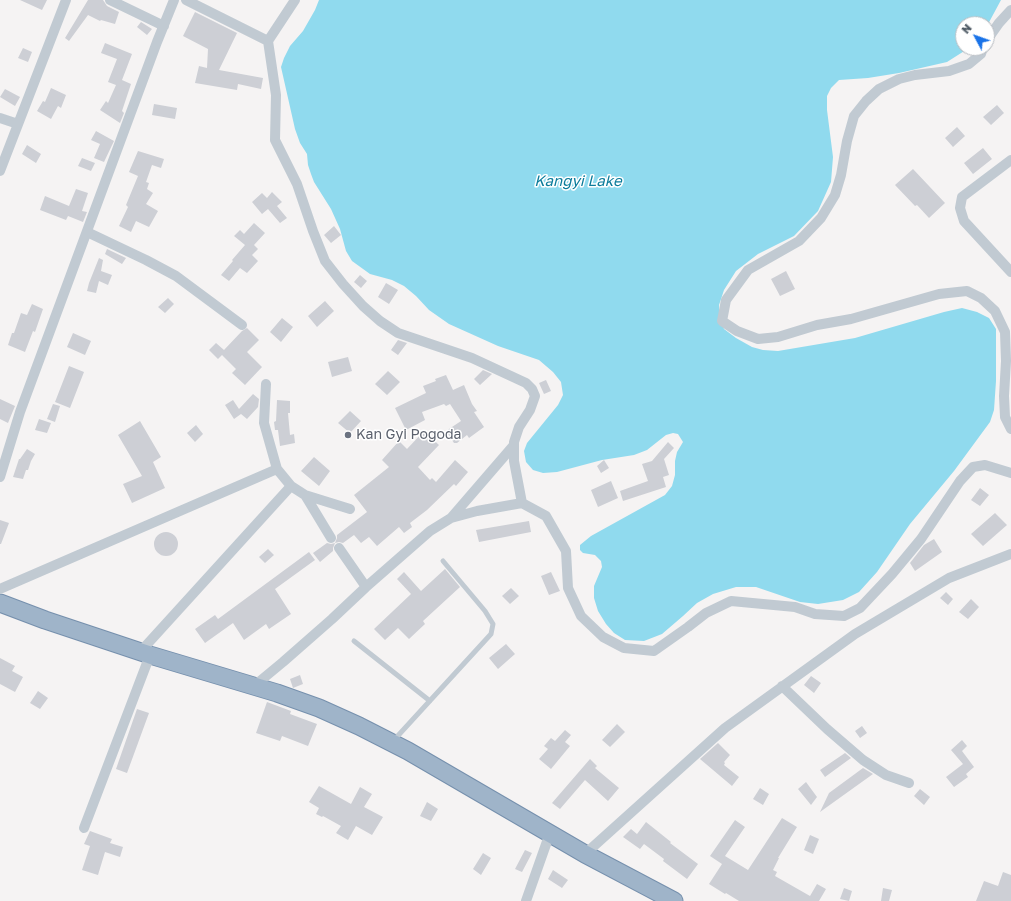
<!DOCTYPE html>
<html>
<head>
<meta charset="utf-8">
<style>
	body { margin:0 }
	#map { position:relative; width:1011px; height:901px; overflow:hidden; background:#f5f3f3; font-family:"Golos Text",sans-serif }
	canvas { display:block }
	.north { position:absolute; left:955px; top:16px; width:40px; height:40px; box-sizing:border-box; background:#fff; border:1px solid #b7bbc0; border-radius:50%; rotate:311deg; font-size:11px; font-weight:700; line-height:16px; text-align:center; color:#4a5661 }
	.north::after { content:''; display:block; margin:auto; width:14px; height:18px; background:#1a73e8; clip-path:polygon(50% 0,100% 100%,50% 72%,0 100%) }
</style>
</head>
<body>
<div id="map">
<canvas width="1011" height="901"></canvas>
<div class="north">N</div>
</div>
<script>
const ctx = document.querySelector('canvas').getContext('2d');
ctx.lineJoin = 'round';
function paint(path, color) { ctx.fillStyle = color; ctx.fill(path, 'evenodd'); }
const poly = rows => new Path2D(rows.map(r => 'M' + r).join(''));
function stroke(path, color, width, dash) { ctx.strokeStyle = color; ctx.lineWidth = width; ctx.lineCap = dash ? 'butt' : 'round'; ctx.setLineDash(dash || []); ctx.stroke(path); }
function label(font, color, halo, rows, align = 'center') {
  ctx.font = font + ' "Golos Text",sans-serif'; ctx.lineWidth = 3; ctx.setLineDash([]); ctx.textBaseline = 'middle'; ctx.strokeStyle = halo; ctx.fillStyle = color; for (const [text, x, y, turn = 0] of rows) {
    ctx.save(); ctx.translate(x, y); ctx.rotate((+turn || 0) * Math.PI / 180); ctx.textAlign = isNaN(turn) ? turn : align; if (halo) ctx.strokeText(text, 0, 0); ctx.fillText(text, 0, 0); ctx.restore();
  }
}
const water = poly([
	[319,0,1001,0,987,26,987,24,963,24,963,48,969,48,947,62,899,73,868,78,839,80,831,88,827,96,827,110,833,157,831,182,818,211,794,236,758,254,736,271,724,290,719,305,719,317,724,329,736,338,752,347,763,350,778,351,855,338,944,312,962,308,977,312,989,318,996,329,996,381,994,410,990,422,954,471,910,524,877,572,859,592,843,600,818,604,800,602,756,587,736,587,713,594,697,603,683,616,662,634,644,641,625,640,614,633,606,624,598,611,594,598,594,586,602,567,601,561,595,555,583,553,580,550,580,545,591,536,665,495,672,486,675,475,675,461,677,452,683,442,678,434,673,433,666,435,647,450,634,455,602,460,557,472,543,473,533,470,526,462,524,451,527,443,558,405,563,395,561,382,553,372,539,360,498,346,449,324,429,310,416,296,404,286,392,280,370,274,352,261,346,251,340,229,331,209,314,182,311,174,308,165,307,154,300,143,295,129,281,67,284,58,290,46,303,31,315,10]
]);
const building = poly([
	[20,0,47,0,42,10],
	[88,0,103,0,107,6,119,12,115,24,101,20,100,21,88,15,69,41,65,38],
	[195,12,237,33,219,70,263,78,261,89,238,84,237,90,195,83,199,66,207,68,208,49,183,36],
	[141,22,152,29,147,35,137,27],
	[105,43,132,54,122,80,131,84,122,111,124,113,120,123,100,110,106,101,108,103,116,85,108,82,117,59,101,53],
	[23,48,32,52,28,62,18,58],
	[51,88,66,95,61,108,58,106,51,119,37,111,43,101,45,102],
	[5,89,20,97,15,106,0,97],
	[154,104,177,108,175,119,152,115],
	[997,105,1004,113,991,125,983,117],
	[957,127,965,136,953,147,945,138],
	[96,131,114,141,104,162,94,158,100,144,91,140],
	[27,145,41,154,36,163,22,154],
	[983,148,992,159,973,174,964,163],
	[138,151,164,159,161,168,152,165,146,182,149,183,147,189,153,193,146,204,158,211,149,227,136,221,131,232,119,226,128,207,126,205,138,176,129,172],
	[82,158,95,163,91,171,78,166],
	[913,169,945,203,929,218,917,205,915,206,895,185],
	[76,189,88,193,82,211,87,212,83,222,68,216,66,220,40,210,45,196,69,206],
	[272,192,282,202,277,206,287,218,280,223,268,209,262,214,252,202,262,193,267,198],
	[254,223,265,233,254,245,258,249,252,255,258,261,247,273,240,268,229,281,221,275,233,261,232,260,245,245,234,236,240,230,244,234],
	[334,226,341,235,331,243,324,235],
	[107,249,126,258,122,264,105,254],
	[99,258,103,260,101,271,112,275,108,285,99,281,96,293,87,291,89,283],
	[786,271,795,289,780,296,771,279],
	[360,275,367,281,361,288,354,282],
	[386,283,398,290,389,304,378,297],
	[168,298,174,304,165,313,158,307],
	[325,301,334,311,317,327,308,316],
	[32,304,43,309,35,332,33,331,25,352,8,345,12,333,14,333,21,313,27,315],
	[282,318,293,327,281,342,270,332],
	[247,328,259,340,247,352,262,367,245,385,232,373,236,369,222,355,218,359,209,350,216,343,224,350,242,331],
	[73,333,91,341,85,355,67,347],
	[398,340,407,343,398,355,391,350],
	[348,357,352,371,332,377,328,362],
	[69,366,84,372,70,408,55,402],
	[483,370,492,374,480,385,474,379],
	[388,371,400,382,387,395,375,384],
	[446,375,453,390,464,385,472,404,477,411,474,412,484,427,469,438,467,435,457,443,454,443,446,431,461,421,450,404,446,406,444,404,422,412,425,420,406,430,395,408,426,393,423,386,436,381,435,379],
	[546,380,551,391,544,394,539,383],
	[253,394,259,399,258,407,247,419,241,414,234,419,225,405,233,400,239,409],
	[0,399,15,406,8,423,0,419],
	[277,400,290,401,290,413,288,413,290,435,294,434,295,443,280,446,278,430,275,430,274,422,276,421],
	[53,404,60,406,55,422,47,419],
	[350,411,361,421,350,433,338,423],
	[39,419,51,423,47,433,35,430],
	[140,421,161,457,153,462,165,488,132,503,123,484,142,476,118,435],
	[196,425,203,434,195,442,187,433],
	[424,431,439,445,418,467,430,480,432,478,436,482,455,460,468,472,456,486,454,484,427,510,410,523,412,527,404,533,399,527,377,546,369,537,361,543,354,535,343,543,339,542,335,543,337,538,337,535,367,512,354,495,389,467,382,460,399,441,407,449],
	[668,442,674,448,664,459,669,475,663,477,666,487,623,501,620,491,648,481,642,464,652,461],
	[27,449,35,454,31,461,28,470,26,470,23,479,13,477,19,459,20,459],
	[314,457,330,471,319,486,301,471],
	[604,460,609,468,601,473,597,466],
	[611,481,618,498,598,507,591,490],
	[980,488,989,495,980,506,971,500],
	[995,513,1007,525,983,546,971,534],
	[0,520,9,523,1,544,0,544],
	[529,521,531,532,479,542,476,530],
	'154 544a12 12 0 1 1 24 0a12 12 0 1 1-24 0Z',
	[934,539,942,552,915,571,910,563,924,545],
	[327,543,331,544,335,543,333,548,333,551,320,562,313,553],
	[268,549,274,555,265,563,259,557],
	[309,552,315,560,275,589,291,614,269,629,266,624,244,640,233,623,205,643,195,629,215,615,218,619],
	[445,569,460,587,423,621,425,624,409,639,398,628,385,640,374,629,411,594,397,579,404,572,421,591],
	[551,572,560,591,549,595,541,576],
	[511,588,519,596,510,604,502,596],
	[946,592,953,599,948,605,940,598],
	[971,599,979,607,968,619,959,612],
	[506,644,515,654,498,669,489,658],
	[0,658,15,666,12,671,23,677,15,692,0,684],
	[300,675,303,684,293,688,290,679],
	[811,676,821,683,814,693,804,685],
	[38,691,48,698,40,709,30,703],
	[267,702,291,711,290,714,317,724,308,746,282,736,280,741,256,733],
	[137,709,149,713,127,773,116,769],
	[617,724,625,732,610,747,602,740],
	[862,726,867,733,860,738,855,731],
	[565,730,571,735,565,742,570,746,551,769,539,759,548,749,544,746,551,738,555,741],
	[962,740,967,746,962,751,974,767,966,774,968,777,954,787,946,777,963,764,951,750],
	[718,743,730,755,724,762,725,763,724,765,739,777,732,786,700,759],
	[845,753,851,758,825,777,820,770],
	[590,759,597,766,595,768,619,788,608,801,585,780,560,809,552,803],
	[863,768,873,774,820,812,829,793],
	[806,782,817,797,811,805,798,789],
	[319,786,351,804,360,787,372,794,364,807,383,817,372,835,356,826,348,840,336,833,341,826,323,816,322,817,316,814,319,808,309,802],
	[760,788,769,794,763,805,753,799],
	[920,789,930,797,924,805,914,796],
	[427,802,438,809,431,821,420,816],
	[782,818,797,827,778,858,779,858,773,870,777,872,775,876,810,896,817,884,826,889,819,901,739,901,726,893,725,894,709,884,722,864,710,856,735,820,745,827,725,856,748,870],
	[646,822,671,842,670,843,698,864,687,879,663,861,664,859,644,844,640,849,623,837,631,829,637,834],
	[90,831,112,839,110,843,123,847,120,857,105,852,98,875,82,870,90,846,84,844],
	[810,835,819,839,813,854,804,850],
	[525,850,532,853,522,872,515,869],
	[483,853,491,858,481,875,473,869],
	[553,870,568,880,562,888,548,879],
	[1003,872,1011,875,1011,901,976,901,984,881,998,886],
	[844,888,852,891,849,901,840,899],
	[883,888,892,890,889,901,881,901]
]);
const service = poly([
	[354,641,430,701],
	[394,740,491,634,493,624,485,611,443,561]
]);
const minor = poly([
	[110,0,164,26],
	[186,0,268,41],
	[295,0,268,41,276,95,275,140,297,184,313,231,325,261,343,284,363,306,380,321,398,333,472,358,526,383,532,389,535,396,530,410,519,427,514,442,514,461,522,503],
	[987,40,999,23,1011,10],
	[983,48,981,54,969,64,949,71,915,75,899,79,879,89,866,101,854,116,847,141,841,175,835,195,821,218,799,241,748,270,726,300,722,321,737,331,758,339,778,337,817,325,851,319,939,294,967,291,981,298,995,311,1005,332,1006,361,1004,396,1005,417,1011,429],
	[0,118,18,124],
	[1011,160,962,197,960,208,964,221,1011,272],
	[0,171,66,0],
	[87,232,146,260,176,276,242,325],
	[266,384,264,423,277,469],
	[0,477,20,412,157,42,174,0],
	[305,495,331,538],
	[451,518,514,445],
	[339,548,366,587],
	[0,589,277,469,291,486,305,495,350,509],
	[141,651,291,486],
	[254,686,283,662,332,619,366,587,430,531,451,518,477,511,522,503,546,516,566,551,568,588,581,616,603,637,624,648,654,651,688,627,706,613,731,601,795,607,815,614,844,616,860,608,892,574,921,539,960,481,973,467,985,465,1011,473],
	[782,686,827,729,863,760,886,775,909,783],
	[84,828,150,655],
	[585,854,725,728,855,634,949,578,1011,554],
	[526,901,550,833]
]);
const trunk = poly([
	[0,603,45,620,150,655,277,693,319,708,359,726,408,751,585,854,674,901]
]);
const markers = [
	[348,435,4,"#6b7280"]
];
const worshipNames = [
	["Kan Gyi Pogoda",356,435]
];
const waterNames = [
	["Kangyi Lake",578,181]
];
paint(water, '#90daee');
paint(building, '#cdcfd5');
stroke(trunk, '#7690ad', 19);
stroke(service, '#c1cad2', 5);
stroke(minor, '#c1cad2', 10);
stroke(trunk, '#9fb4c9', 17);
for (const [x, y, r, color] of markers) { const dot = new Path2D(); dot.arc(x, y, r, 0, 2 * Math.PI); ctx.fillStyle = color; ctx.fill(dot); stroke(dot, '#fff', 1.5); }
label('14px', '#5b616d', '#fff', worshipNames, 'left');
label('italic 15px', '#0c7c9b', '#fff', waterNames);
</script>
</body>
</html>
